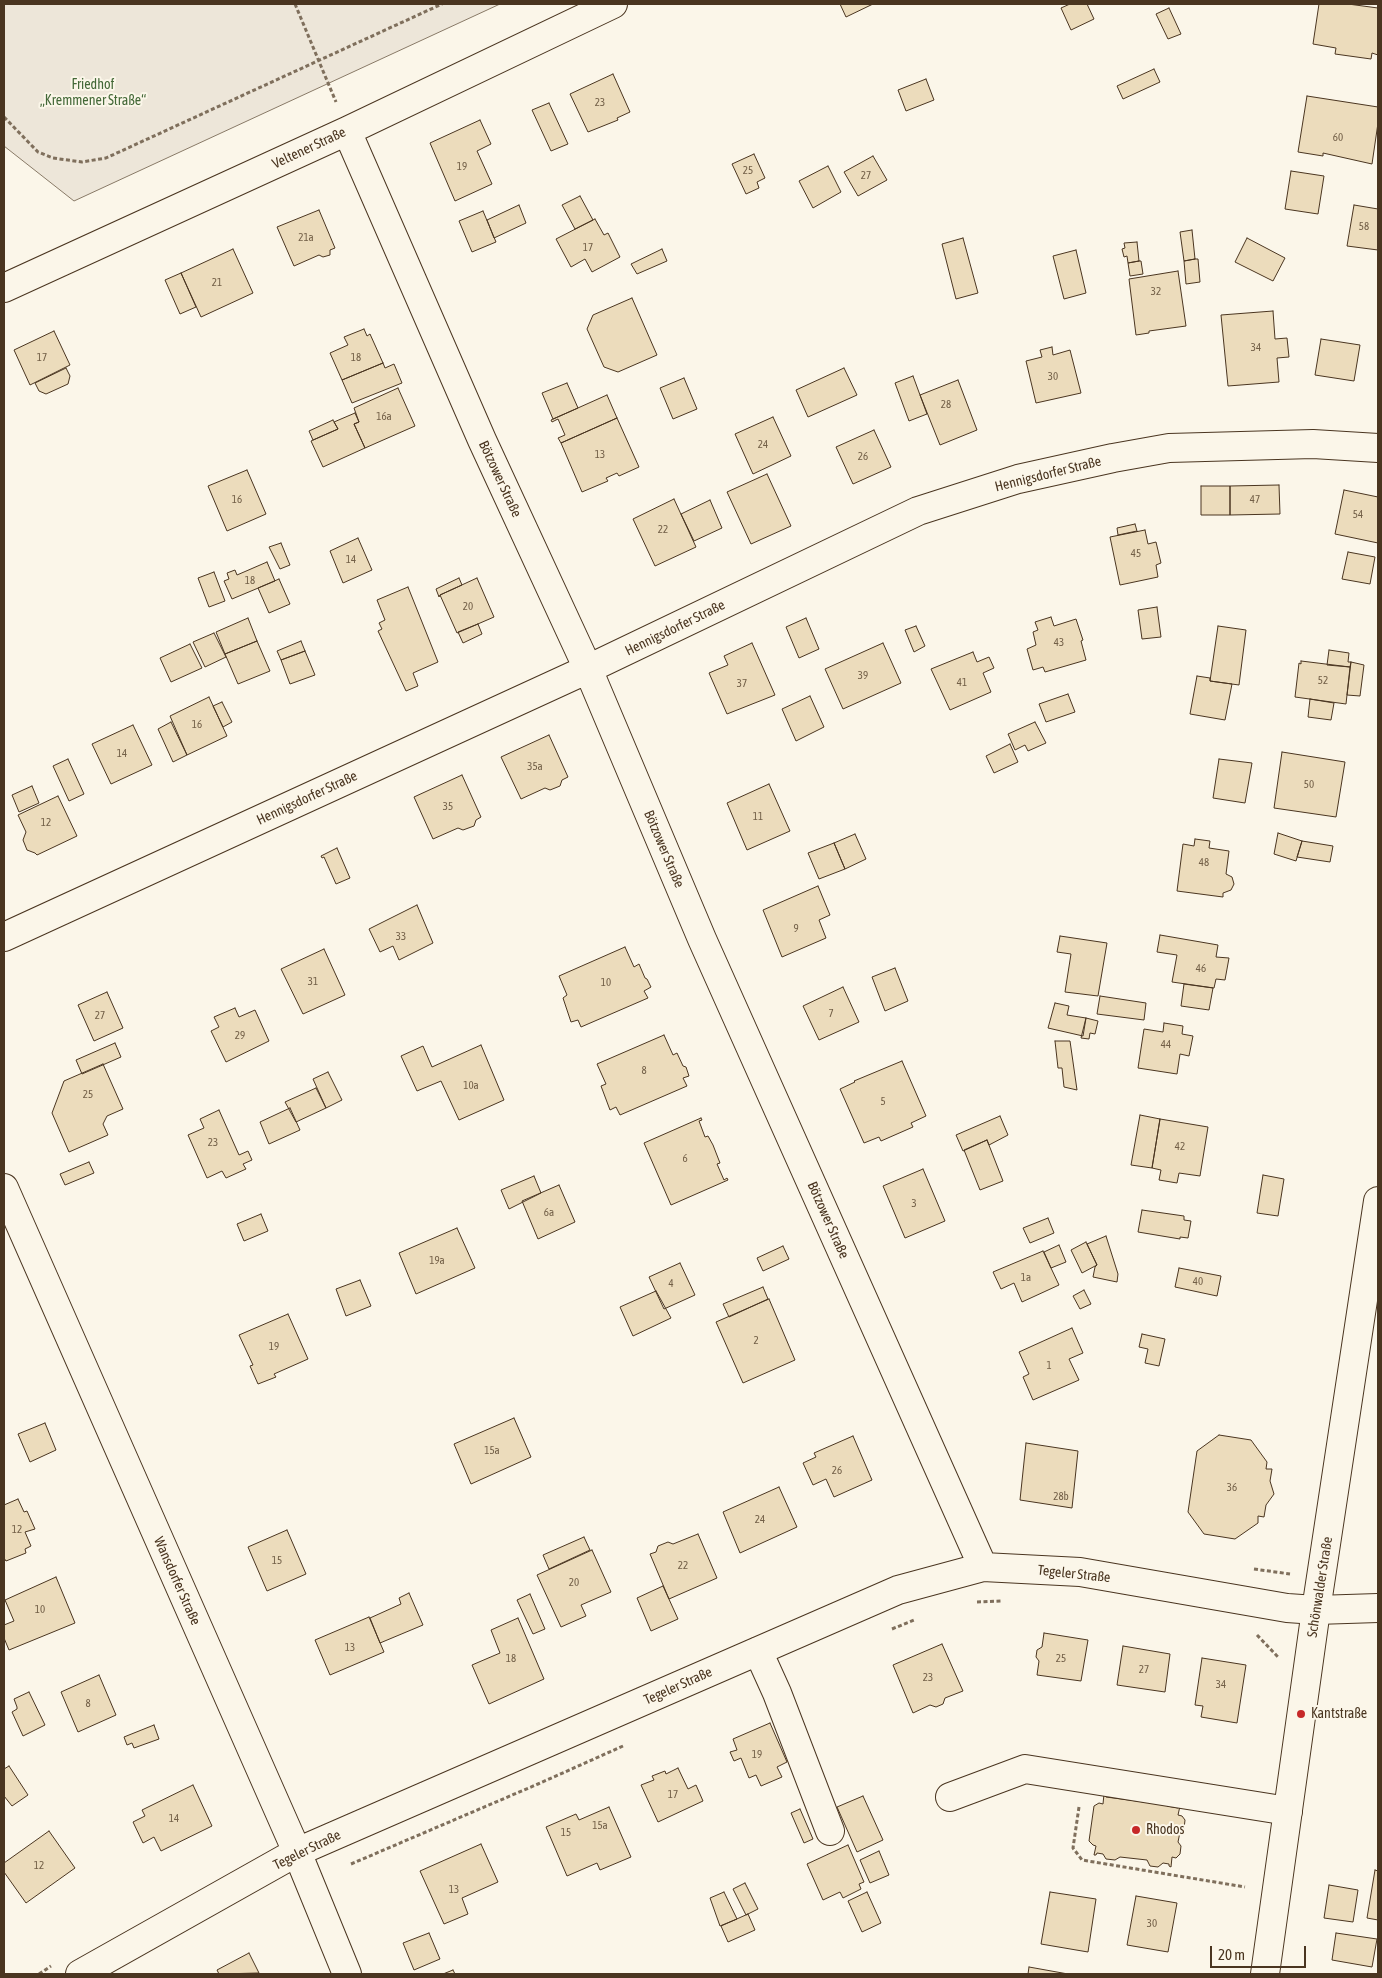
<!DOCTYPE html>
<html>
<head>
<meta charset="utf-8">
<style>
	body { margin:0 }
	#map { position:relative; width:1382px; height:1978px; overflow:hidden; background:#fbf6e9; font-family:"Asap Condensed",sans-serif }
	canvas { display:block }
	.frame { position:absolute; inset:0; border:5px solid #4a3520; pointer-events:none }
	.scale { position:absolute; left:1210px; top:1946px; width:96px; height:22px; box-sizing:border-box; border:2px solid #4a3520; border-top:0; padding-left:6px; font-size:15px; line-height:18px; white-space:nowrap; color:#4a3520; -webkit-text-stroke:4px #fbf6e9; paint-order:stroke }
</style>
</head>
<body>
<div id="map">
<canvas width="1382" height="1978"></canvas>
<div class="frame"></div>
<div class="scale">20 m</div>
</div>
<script>
const ctx = document.querySelector('canvas').getContext('2d');
ctx.lineJoin = 'round';
function paint(path, color) { ctx.fillStyle = color; ctx.fill(path, 'evenodd'); }
const poly = rows => new Path2D(rows.map(r => 'M' + r).join(''));
function stroke(path, color, width, dash) { ctx.strokeStyle = color; ctx.lineWidth = width; ctx.lineCap = dash ? 'butt' : 'round'; ctx.setLineDash(dash || []); ctx.stroke(path); }
function label(font, color, halo, rows, align = 'center') {
  ctx.font = font + ' "Asap Condensed",sans-serif'; ctx.lineWidth = 4; ctx.setLineDash([]); ctx.textBaseline = 'middle'; ctx.strokeStyle = halo; ctx.fillStyle = color; for (const [text, x, y, turn = 0] of rows) {
    ctx.save(); ctx.translate(x, y); ctx.rotate((+turn || 0) * Math.PI / 180); ctx.textAlign = isNaN(turn) ? turn : align; if (halo) ctx.strokeText(text, 0, 0); ctx.fillText(text, 0, 0); ctx.restore();
  }
}
const green = poly([
	[4,4,500,4,74,201,4,146,4,4]
]);
const building = poly([
	[840,4,873,4,846,17,840,4],
	[1070,4,1087,4,1094,19,1071,30,1061,8,1070,4],
	[1319,4,1348,4,1378,8,1378,55,1372,53,1371,59,1335,54,1336,48,1313,44,1319,4],
	[1169,8,1181,34,1168,39,1156,14,1169,8],
	[1154,69,1160,82,1123,99,1117,86,1154,69],
	[613,74,630,112,617,118,618,120,588,132,570,94,613,74],
	[926,79,934,100,906,111,898,90,926,79],
	[1307,96,1378,107,1378,123,1372,164,1323,153,1323,156,1298,152,1307,96],
	[549,103,568,144,551,151,532,110,549,103],
	[480,120,491,144,477,151,492,184,455,201,430,143,480,120],
	[754,154,765,178,757,182,759,188,746,194,732,164,754,154],
	[873,156,887,180,858,196,844,172,873,156],
	[828,166,841,192,813,208,799,181,828,166],
	[1291,171,1324,176,1318,214,1285,209,1291,171],
	[580,196,593,220,575,229,562,205,580,196],
	[519,205,526,223,494,238,487,220,519,205],
	[1354,205,1378,209,1378,250,1347,246,1354,205],
	[319,210,335,248,330,250,330,255,323,257,319,255,294,266,277,227,319,210],
	[483,211,496,242,472,252,459,221,483,211],
	[595,219,604,235,608,233,620,257,592,272,585,259,571,267,556,239,595,219],
	[1192,230,1195,259,1184,261,1180,232,1192,230],
	[963,238,978,293,956,299,942,244,963,238],
	[1247,238,1285,258,1273,281,1235,262,1247,238],
	[1137,242,1139,261,1128,263,1127,256,1124,257,1122,249,1125,248,1124,243,1137,242],
	[233,249,253,293,201,317,181,273,233,249],
	[662,249,667,261,637,274,631,264,662,249],
	[1076,250,1086,293,1064,299,1053,256,1076,250],
	[1195,259,1198,259,1200,282,1186,284,1184,261,1195,259],
	[1139,261,1141,261,1143,274,1130,276,1128,263,1139,261],
	[1178,271,1186,326,1149,331,1149,333,1136,335,1129,279,1178,271],
	[181,273,196,307,180,314,165,280,181,273],
	[632,298,657,355,618,372,604,367,587,329,593,315,632,298],
	[1273,311,1275,339,1287,338,1289,357,1277,358,1279,382,1228,386,1221,315,1273,311],
	[364,329,367,336,370,334,383,363,342,380,330,353,348,345,344,337,364,329],
	[54,331,70,365,30,385,14,350,54,331],
	[1321,339,1360,345,1354,381,1315,375,1321,339],
	[1052,347,1053,355,1070,350,1081,393,1036,403,1026,361,1042,357,1040,350,1052,347],
	[383,363,385,368,394,364,402,383,352,403,342,380,383,363],
	[66,368,70,376,68,384,46,394,39,391,35,383,66,368],
	[844,368,857,395,808,417,796,390,844,368],
	[913,376,927,414,909,421,895,383,913,376],
	[684,378,697,409,673,419,660,388,684,378],
	[958,380,977,430,940,445,920,395,958,380],
	[567,383,578,408,553,419,542,393,567,383],
	[398,388,415,426,365,448,354,424,359,422,354,408,398,388],
	[607,395,617,418,561,443,558,438,565,435,558,419,552,422,551,420,607,395],
	[355,413,359,422,354,424,365,448,323,467,311,441,338,429,334,422,355,413],
	[773,417,791,456,753,474,735,434,773,417],
	[617,418,639,467,619,476,617,473,606,478,608,481,582,492,561,443,617,418],
	[333,420,338,429,313,440,309,431,333,420],
	[874,430,891,467,853,484,836,447,874,430],
	[247,470,266,514,227,531,208,486,247,470],
	[767,474,791,526,751,544,727,492,767,474],
	[1279,485,1280,514,1230,515,1230,486,1279,485],
	[1201,486,1230,486,1230,515,1201,515,1201,486],
	[1344,490,1378,497,1378,543,1335,534,1344,490],
	[674,499,696,547,655,566,633,519,674,499],
	[710,500,722,528,694,541,681,514,710,500],
	[1135,524,1137,531,1118,535,1117,528,1135,524],
	[1145,530,1148,544,1156,542,1161,563,1156,565,1158,577,1120,585,1110,537,1145,530],
	[358,538,372,570,343,583,330,551,358,538],
	[281,543,290,565,280,569,269,547,281,543],
	[1348,552,1375,557,1370,584,1342,579,1348,552],
	[267,562,275,581,232,599,224,581,229,579,227,573,235,570,237,575,267,562],
	[214,572,225,601,209,607,198,578,214,572],
	[459,578,462,585,440,595,439,597,436,589,459,578],
	[477,578,494,617,457,633,440,595,477,578],
	[279,579,290,604,269,613,258,588,279,579],
	[408,587,438,662,413,673,418,686,406,691,378,631,382,629,379,623,385,620,377,600,408,587],
	[1157,607,1161,637,1142,639,1138,610,1157,607],
	[1051,617,1054,626,1076,619,1083,640,1081,641,1086,660,1045,672,1043,667,1033,670,1027,649,1036,645,1033,632,1038,630,1035,622,1051,617],
	[248,618,257,641,225,654,216,632,248,618],
	[806,618,819,649,799,658,786,627,806,618],
	[478,624,482,634,463,643,458,632,478,624],
	[916,626,925,646,914,652,905,630,916,626],
	[1218,626,1246,630,1239,685,1210,681,1218,626],
	[214,633,226,657,205,667,193,642,214,633],
	[257,641,270,671,238,684,225,654,257,641],
	[301,641,305,651,281,660,277,651,301,641],
	[752,643,775,695,727,714,709,673,728,665,724,656,752,643],
	[883,643,901,683,843,709,825,669,883,643],
	[190,644,202,668,171,682,160,658,190,644],
	[1329,650,1349,653,1348,662,1351,662,1350,667,1327,665,1329,650],
	[305,651,315,675,290,684,281,660,305,651],
	[973,652,977,662,989,657,994,668,983,673,991,692,950,710,931,669,973,652],
	[1301,661,1350,667,1346,704,1295,697,1299,663,1301,664,1301,661],
	[1351,662,1364,665,1360,696,1347,695,1351,662],
	[1197,676,1210,678,1210,681,1232,684,1225,720,1190,714,1197,676],
	[1068,694,1075,712,1046,722,1039,704,1068,694],
	[810,696,824,727,796,741,782,709,810,696],
	[209,697,227,736,187,755,170,716,209,697],
	[1310,699,1334,703,1331,720,1308,717,1310,699],
	[222,702,232,722,223,727,213,706,222,702],
	[171,722,187,755,173,762,158,729,171,722],
	[1035,722,1046,743,1028,751,1025,745,1015,750,1008,734,1035,722],
	[133,725,152,765,111,784,92,744,133,725],
	[549,735,568,777,562,780,560,786,550,790,545,788,521,799,501,757,549,735],
	[1010,744,1018,762,994,773,986,756,1010,744],
	[1282,752,1345,762,1336,817,1274,808,1282,752],
	[68,759,84,794,69,801,53,766,68,759],
	[1219,759,1252,763,1245,803,1213,798,1219,759],
	[462,775,481,817,476,820,474,826,463,830,458,828,433,839,414,797,462,775],
	[769,784,790,831,747,850,727,803,769,784],
	[32,786,39,803,19,812,12,795,32,786],
	[58,796,77,836,37,855,35,853,27,850,23,840,26,832,18,815,58,796],
	[1278,833,1302,841,1296,861,1274,854,1278,833],
	[855,834,866,859,845,869,834,843,855,834],
	[1195,839,1210,841,1209,848,1229,851,1226,874,1232,877,1234,884,1231,890,1223,893,1223,897,1177,891,1183,844,1194,846,1195,839],
	[1302,841,1333,846,1330,862,1297,857,1302,841],
	[834,843,845,869,819,879,808,853,834,843],
	[337,848,350,878,336,884,324,857,322,858,321,856,337,848],
	[818,886,830,915,819,920,826,938,782,957,763,910,818,886],
	[417,905,433,943,399,960,393,946,380,952,369,929,417,905],
	[1160,935,1218,945,1216,957,1229,958,1225,980,1216,979,1214,988,1172,982,1177,955,1157,952,1160,935],
	[1060,936,1107,943,1098,996,1065,992,1071,954,1057,952,1060,936],
	[625,947,634,967,639,964,645,978,647,979,651,987,644,991,648,998,581,1027,578,1020,571,1022,563,998,567,995,559,976,625,947],
	[324,949,345,995,303,1014,281,969,324,949],
	[895,968,908,1001,885,1011,872,977,895,968],
	[1184,984,1213,988,1209,1010,1181,1006,1184,984],
	[843,987,859,1022,819,1040,803,1006,843,987],
	[107,992,123,1028,94,1041,78,1005,107,992],
	[1100,996,1146,1003,1144,1020,1097,1014,1100,996],
	[1055,1003,1069,1006,1067,1015,1086,1018,1083,1036,1048,1028,1055,1003],
	[235,1008,239,1017,255,1010,269,1041,226,1062,211,1031,219,1027,214,1017,235,1008],
	[1086,1018,1098,1021,1095,1034,1090,1033,1089,1039,1081,1038,1086,1018],
	[1164,1023,1183,1026,1182,1034,1193,1036,1189,1056,1180,1054,1177,1074,1138,1068,1144,1029,1163,1032,1164,1023],
	[664,1035,673,1055,677,1053,683,1066,686,1067,689,1076,683,1078,687,1086,620,1115,616,1107,610,1110,601,1086,606,1084,597,1064,664,1035],
	[1055,1041,1070,1041,1077,1090,1064,1087,1062,1068,1058,1068,1055,1041],
	[115,1043,121,1057,82,1074,76,1060,115,1043],
	[481,1045,504,1100,459,1120,441,1081,417,1091,401,1056,423,1046,432,1067,481,1045],
	[902,1061,926,1116,911,1123,913,1127,881,1141,879,1137,864,1143,840,1089,855,1082,854,1081,902,1061],
	[103,1064,123,1109,107,1116,103,1124,108,1135,69,1152,52,1113,64,1081,103,1064],
	[328,1072,342,1100,326,1108,313,1079,328,1072],
	[316,1088,326,1108,296,1122,285,1102,316,1088],
	[290,1108,300,1130,269,1144,260,1122,290,1108],
	[219,1110,239,1155,248,1151,252,1160,243,1164,246,1169,226,1178,222,1171,207,1178,188,1135,204,1128,200,1119,219,1110],
	[1140,1115,1160,1119,1152,1168,1131,1165,1140,1115],
	[1000,1116,1008,1135,989,1145,987,1140,963,1151,956,1135,1000,1116],
	[701,1118,702,1120,699,1121,705,1137,708,1136,713,1145,720,1163,717,1164,724,1180,727,1178,728,1180,671,1205,644,1143,701,1118],
	[1160,1119,1208,1127,1200,1176,1179,1173,1177,1183,1159,1180,1161,1170,1152,1168,1160,1119],
	[987,1140,1003,1181,980,1190,964,1150,987,1140],
	[89,1162,94,1173,65,1185,60,1174,89,1162],
	[923,1169,945,1221,905,1238,883,1186,923,1169],
	[1263,1175,1284,1179,1278,1216,1257,1213,1263,1175],
	[534,1176,541,1193,509,1209,501,1190,534,1176],
	[559,1185,575,1222,538,1239,522,1201,559,1185],
	[1142,1210,1184,1216,1184,1220,1191,1221,1188,1238,1180,1237,1180,1239,1138,1232,1142,1210],
	[261,1214,268,1231,244,1241,237,1224,261,1214],
	[1048,1218,1054,1233,1030,1243,1023,1228,1048,1218],
	[457,1228,475,1268,416,1294,399,1253,457,1228],
	[1106,1236,1118,1274,1117,1282,1093,1277,1095,1267,1097,1265,1087,1244,1106,1236],
	[1086,1242,1097,1265,1082,1273,1071,1250,1086,1242],
	[1059,1245,1066,1262,1051,1268,1044,1252,1059,1245],
	[783,1246,789,1259,763,1271,757,1258,783,1246],
	[1043,1251,1059,1285,1022,1302,1014,1283,1001,1289,993,1272,1043,1251],
	[680,1263,695,1295,664,1309,649,1277,680,1263],
	[1179,1268,1221,1276,1217,1296,1175,1287,1179,1268],
	[360,1280,371,1306,346,1316,336,1289,360,1280],
	[763,1287,768,1299,729,1317,723,1304,763,1287],
	[1084,1290,1091,1304,1080,1309,1073,1296,1084,1290],
	[656,1291,671,1318,633,1336,620,1307,656,1291],
	[769,1299,795,1360,743,1383,716,1322,769,1299],
	[288,1314,308,1359,274,1374,276,1377,258,1384,250,1366,253,1365,239,1335,288,1314],
	[1072,1328,1083,1353,1069,1359,1079,1380,1033,1400,1023,1377,1029,1374,1019,1352,1072,1328],
	[1142,1334,1165,1339,1159,1366,1145,1363,1148,1349,1139,1347,1142,1334],
	[514,1418,531,1457,471,1484,454,1444,514,1418],
	[45,1423,56,1450,30,1462,18,1434,45,1423],
	[1219,1435,1251,1440,1267,1462,1266,1469,1272,1469,1270,1481,1274,1494,1266,1505,1264,1517,1258,1516,1258,1523,1235,1539,1204,1534,1188,1512,1197,1451,1219,1435],
	[853,1436,872,1480,834,1497,826,1479,813,1485,803,1463,816,1457,814,1453,853,1436],
	[1026,1443,1078,1451,1072,1508,1020,1500,1026,1443],
	[779,1487,797,1527,740,1553,723,1512,779,1487],
	[18,1499,24,1512,27,1511,35,1529,25,1532,31,1546,25,1549,26,1553,6,1561,4,1558,4,1505,18,1499],
	[287,1530,306,1574,267,1591,248,1547,287,1530],
	[698,1534,717,1578,669,1599,650,1554,656,1552,658,1546,668,1542,673,1544,698,1534],
	[584,1537,590,1550,549,1569,543,1555,584,1537],
	[592,1550,611,1592,581,1605,586,1616,561,1627,537,1575,592,1550],
	[56,1577,75,1623,9,1650,4,1638,4,1625,14,1621,5,1600,56,1577],
	[663,1586,678,1619,651,1631,637,1598,663,1586],
	[409,1593,423,1625,380,1643,370,1618,401,1604,399,1598,409,1593],
	[530,1594,545,1629,533,1634,517,1600,530,1594],
	[369,1617,384,1652,330,1675,315,1640,369,1617],
	[518,1618,544,1679,489,1704,472,1665,500,1653,491,1630,518,1618],
	[1044,1633,1088,1640,1081,1681,1037,1675,1039,1661,1036,1657,1037,1650,1042,1647,1044,1633],
	[942,1644,963,1691,945,1698,943,1704,936,1707,930,1705,913,1713,893,1665,942,1644],
	[1123,1646,1170,1654,1165,1692,1117,1685,1123,1646],
	[1202,1658,1246,1665,1237,1723,1201,1717,1203,1706,1195,1705,1202,1658],
	[99,1675,116,1715,78,1732,61,1692,99,1675],
	[29,1692,45,1725,23,1736,12,1712,17,1709,17,1707,14,1699,29,1692],
	[770,1723,787,1762,777,1767,782,1777,761,1786,756,1775,749,1778,741,1758,734,1761,730,1752,737,1750,733,1739,770,1723],
	[154,1725,159,1739,134,1748,132,1743,127,1745,124,1737,154,1725],
	[9,1766,28,1795,12,1806,4,1796,4,1769,9,1766],
	[678,1768,688,1789,696,1785,703,1801,658,1822,641,1785,654,1780,652,1776,665,1771,666,1774,678,1768],
	[193,1785,212,1826,161,1851,154,1837,143,1843,133,1822,145,1816,142,1810,193,1785],
	[1104,1794,1106,1795,1106,1797,1167,1805,1167,1806,1178,1808,1180,1806,1178,1815,1182,1816,1185,1820,1184,1829,1180,1832,1178,1842,1181,1846,1180,1854,1176,1858,1172,1857,1171,1867,1169,1866,1169,1864,1163,1863,1158,1867,1150,1866,1147,1860,1120,1857,1115,1860,1106,1859,1103,1854,1097,1853,1096,1855,1094,1855,1096,1846,1093,1845,1089,1841,1094,1806,1099,1803,1103,1804,1104,1794],
	[863,1796,883,1840,857,1852,837,1807,863,1796],
	[609,1807,631,1857,600,1870,597,1863,567,1876,546,1827,576,1814,579,1820,609,1807],
	[800,1809,813,1839,804,1843,791,1813,800,1809],
	[49,1831,75,1868,26,1903,4,1872,4,1863,49,1831],
	[481,1844,498,1882,462,1898,468,1914,444,1924,420,1871,481,1844],
	[848,1845,864,1882,859,1884,861,1889,843,1898,840,1892,823,1900,807,1864,848,1845],
	[879,1851,889,1875,870,1883,860,1860,879,1851],
	[1375,1870,1378,1871,1378,1920,1367,1918,1375,1870],
	[745,1883,758,1909,746,1915,733,1889,745,1883],
	[1329,1885,1358,1890,1353,1922,1324,1918,1329,1885],
	[724,1892,737,1919,720,1926,710,1898,724,1892],
	[867,1892,881,1923,862,1932,848,1901,867,1892],
	[1050,1892,1096,1899,1088,1952,1041,1944,1050,1892],
	[1136,1896,1177,1903,1168,1952,1127,1945,1136,1896],
	[748,1914,755,1930,728,1942,721,1926,748,1914],
	[429,1933,440,1959,414,1970,403,1943,429,1933],
	[1336,1933,1377,1939,1372,1967,1332,1960,1336,1933],
	[249,1953,259,1973,219,1974,217,1970,249,1953],
	[1029,1967,1068,1974,1028,1974,1029,1967],
	[453,1970,455,1974,443,1974,453,1970]
]);
const path = poly([
	[295,4,336,102],
	[4,117,38,152,53,158,82,162,106,158,442,4],
	[1254,1569,1290,1574],
	[977,1602,1001,1601],
	[892,1629,914,1620],
	[1257,1635,1278,1657],
	[1079,1807,1073,1848,1082,1860,1245,1887],
	[351,1864,538,1784,623,1746],
	[39,1974,51,1966]
]);
const minor = poly([
	[347,131,482,440,588,669,702,939,983,1567],
	[4,288,347,131,613,4],
	[4,937,588,669,918,511,1018,479,1113,458,1169,448,1313,444,1378,448],
	[4,1188,297,1852,347,1974],
	[758,1651,777,1693,830,1831],
	[950,1797,1025,1769,1288,1811],
	[80,1974,297,1852,898,1590,983,1567,1080,1572,1287,1608,1316,1610,1378,1608]
]);
const major = poly([
	[1265,1974,1316,1610,1378,1201]
]);
const markers = [
	[1301,1714,5,"#c62828"],
	[1136,1830,5,"#c62828"]
];
const numberNames = [
	["23",600,103],
	["60",1338,138],
	["19",462,167],
	["25",748,171],
	["27",866,176],
	["58",1364,227],
	["21a",306,238],
	["17",588,248],
	["21",217,283],
	["32",1156,292],
	["34",1256,348],
	["17",42,358],
	["18",356,358],
	["30",1053,377],
	["28",946,405],
	["16a",384,417],
	["24",763,445],
	["13",600,455],
	["26",863,457],
	["16",237,500],
	["47",1255,500],
	["54",1358,515],
	["22",663,530],
	["45",1136,554],
	["14",351,560],
	["18",250,581],
	["20",468,607],
	["43",1059,643],
	["39",863,676],
	["52",1323,681],
	["41",962,683],
	["37",742,684],
	["16",197,725],
	["14",122,754],
	["35a",535,767],
	["50",1309,785],
	["35",448,807],
	["11",758,817],
	["12",46,823],
	["48",1204,863],
	["9",796,929],
	["33",401,937],
	["46",1201,969],
	["31",313,982],
	["10",606,983],
	["7",831,1014],
	["27",100,1016],
	["29",240,1036],
	["44",1166,1045],
	["8",644,1071],
	["10a",471,1086],
	["25",88,1095],
	["5",883,1102],
	["23",213,1143],
	["42",1180,1147],
	["6",685,1159],
	["3",914,1204],
	["6a",549,1213],
	["19a",437,1261],
	["1a",1026,1278],
	["40",1198,1282],
	["4",671,1284],
	["2",756,1341],
	["19",274,1347],
	["1",1049,1366],
	["15a",492,1451],
	["26",837,1471],
	["36",1232,1488],
	["28b",1061,1497],
	["24",760,1520],
	["12",17,1530],
	["15",277,1561],
	["22",683,1566],
	["20",574,1583],
	["10",40,1610],
	["13",350,1648],
	["18",511,1659],
	["25",1061,1659],
	["27",1144,1670],
	["23",928,1678],
	["34",1221,1685],
	["8",88,1704],
	["19",757,1755],
	["17",673,1795],
	["14",174,1819],
	["15a",600,1826],
	["15",566,1833],
	["12",39,1866],
	["13",454,1890],
	["30",1152,1924]
];
const parkNames = [
	["Friedhof",93,85],
	["„Kremmener Straße“",93,101]
];
const streetNames = [
	["Veltener Straße",309,148,-25],
	["Hennigsdorfer Straße",1048,474,-14],
	["Bötzower Straße",500,479,65],
	["Hennigsdorfer Straße",675,628,-26],
	["Hennigsdorfer Straße",307,798,-25],
	["Bötzower Straße",664,849,67],
	["Bötzower Straße",828,1220,66],
	["Tegeler Straße",1074,1574,6],
	["Wansdorfer Straße",177,1581,66],
	["Schönwalder Straße",1320,1587,-81],
	["Tegeler Straße",678,1686,-24],
	["Tegeler Straße",307,1850,-26]
];
const poiNames = [
	["Kantstraße",1311,1714],
	["Rhodos",1146,1830]
];
paint(green, '#ede6d9');
stroke(green, '#887966', 1);
paint(building, '#ecdcbc');
stroke(building, '#4a3520', 1);
stroke(minor, '#4a3520', 30);
stroke(major, '#4a3520', 30);
stroke(path, '#7f6f5c', 3, [4, 2.5]);
stroke(minor, '#fbf6e9', 28);
stroke(major, '#fbf6e9', 28);
for (const [x, y, r, color] of markers) { const dot = new Path2D(); dot.arc(x, y, r, 0, 2 * Math.PI); ctx.fillStyle = color; ctx.fill(dot); stroke(dot, '#fbf6e9', 2); }
label('11px', '#725f47', null, numberNames);
label('14px', '#436837', '#fbf6e9', parkNames);
label('14px', '#4a3520', '#fbf6e9', streetNames);
label('14px', '#4a3520', '#fbf6e9', poiNames, 'left');
</script>
</body>
</html>
